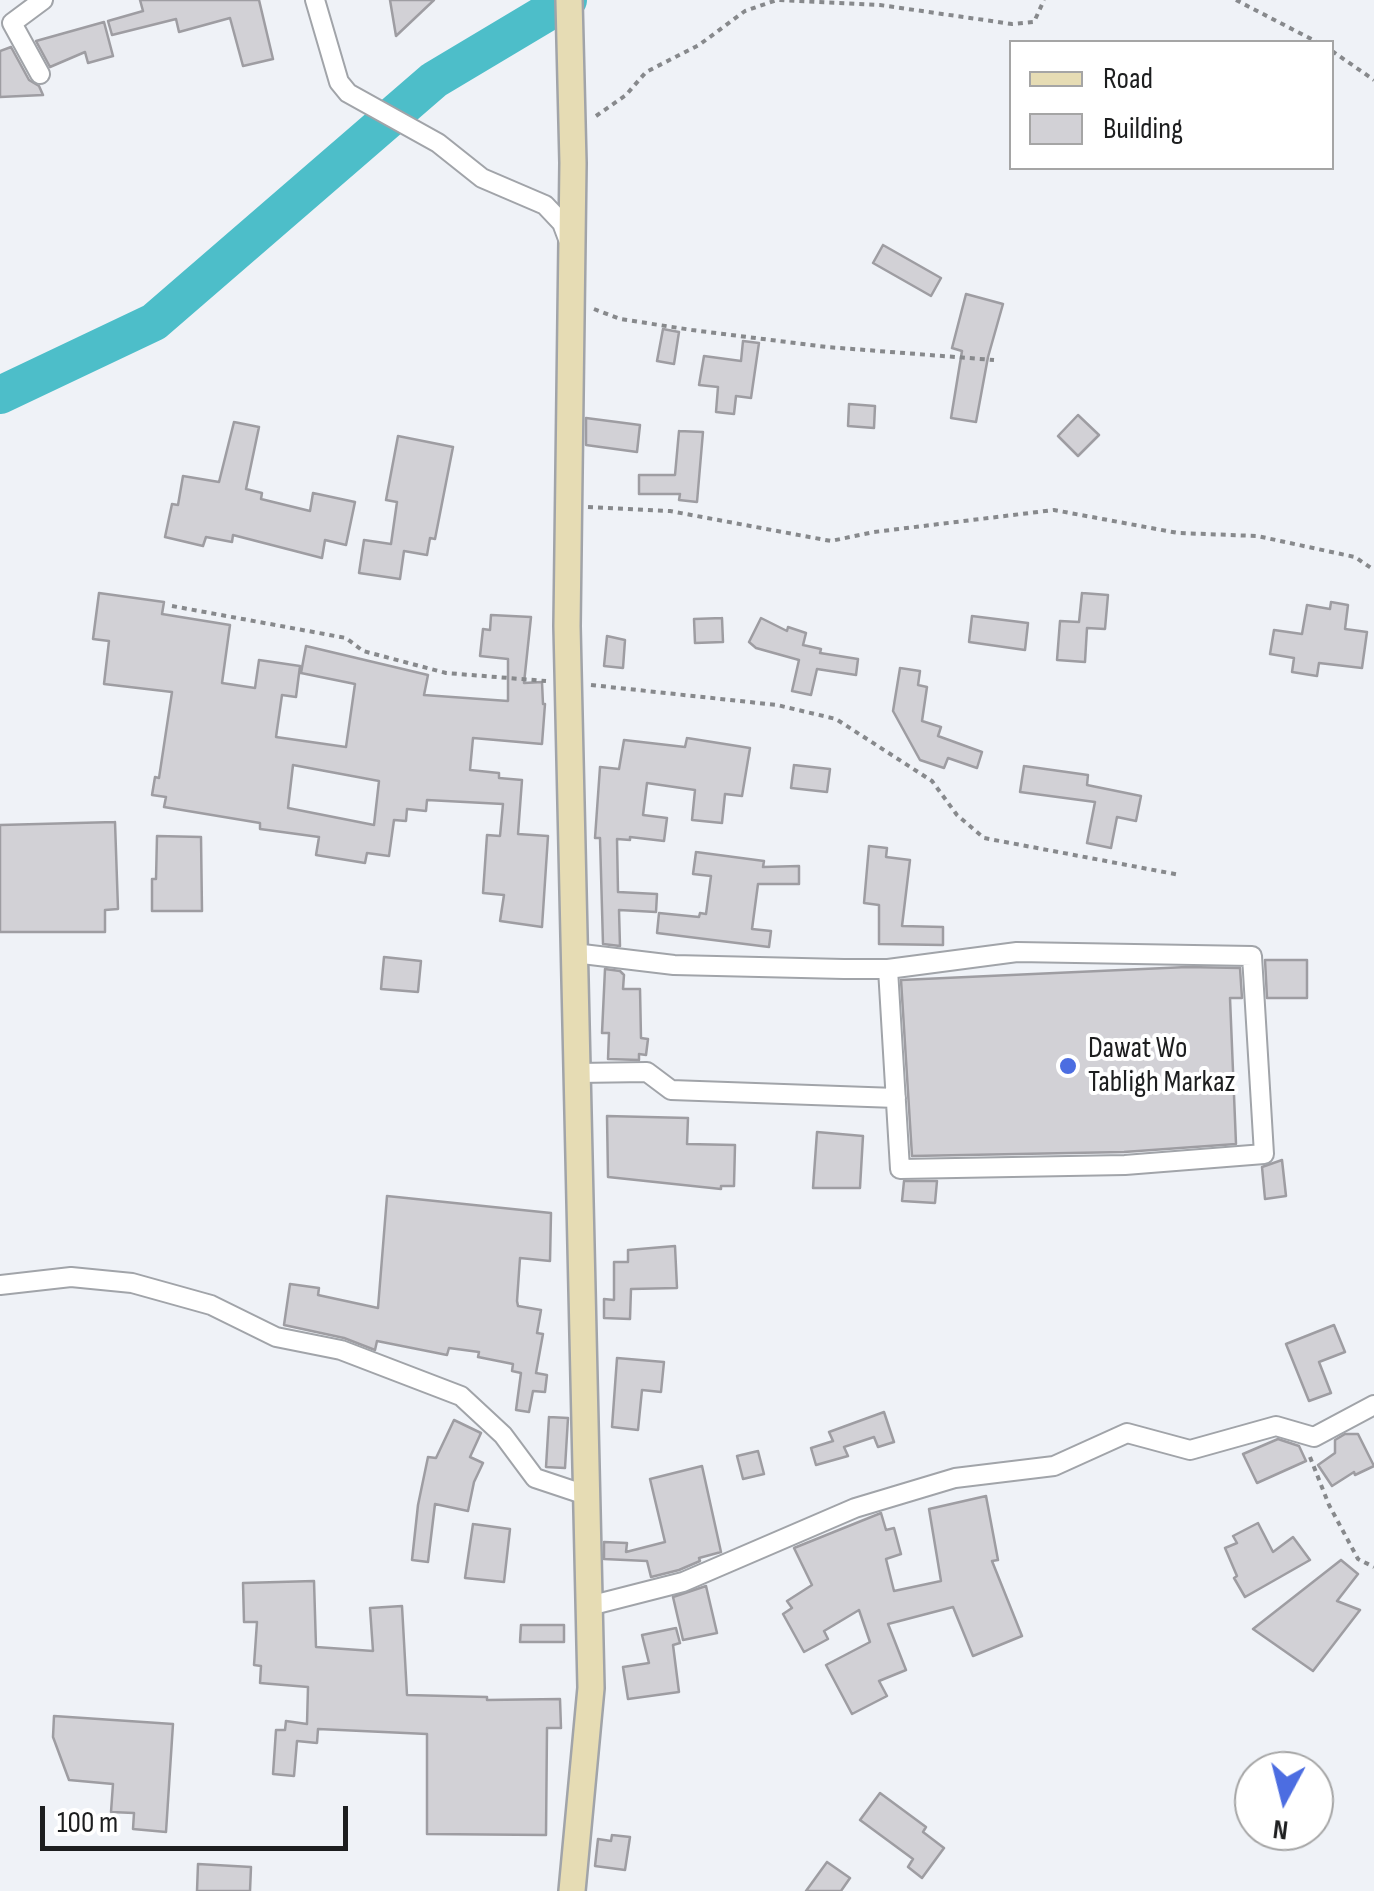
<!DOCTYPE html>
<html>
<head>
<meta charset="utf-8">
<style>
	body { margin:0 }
	#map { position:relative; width:1374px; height:1891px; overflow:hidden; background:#eff2f7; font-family:"Sofia Sans Condensed",sans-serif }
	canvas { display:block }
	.legend { position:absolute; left:1009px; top:40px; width:325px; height:130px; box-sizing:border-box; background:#fff; border:2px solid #a5a5a5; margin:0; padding:12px 18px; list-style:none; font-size:30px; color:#1d1e1f }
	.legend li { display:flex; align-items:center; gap:20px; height:50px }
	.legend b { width:50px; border:2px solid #a5a5a5 }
	.north { position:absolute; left:1234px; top:1751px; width:100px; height:100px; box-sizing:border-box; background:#fff; border:2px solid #a5a5a5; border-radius:50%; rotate:187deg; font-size:28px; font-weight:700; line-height:40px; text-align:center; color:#1d1e1f }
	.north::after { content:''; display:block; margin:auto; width:35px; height:45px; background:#4c6de1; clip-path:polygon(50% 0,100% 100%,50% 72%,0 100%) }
	.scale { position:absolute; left:40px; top:1806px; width:308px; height:45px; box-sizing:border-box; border:5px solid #1d1e1f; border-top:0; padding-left:12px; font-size:30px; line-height:35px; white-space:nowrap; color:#1d1e1f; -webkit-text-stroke:8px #fff; paint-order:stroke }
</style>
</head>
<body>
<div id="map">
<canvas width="1374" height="1891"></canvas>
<ul class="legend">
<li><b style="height:12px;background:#e6dcb4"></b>Road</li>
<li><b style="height:28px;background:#d2d1d6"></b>Building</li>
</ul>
<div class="north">N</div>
<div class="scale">100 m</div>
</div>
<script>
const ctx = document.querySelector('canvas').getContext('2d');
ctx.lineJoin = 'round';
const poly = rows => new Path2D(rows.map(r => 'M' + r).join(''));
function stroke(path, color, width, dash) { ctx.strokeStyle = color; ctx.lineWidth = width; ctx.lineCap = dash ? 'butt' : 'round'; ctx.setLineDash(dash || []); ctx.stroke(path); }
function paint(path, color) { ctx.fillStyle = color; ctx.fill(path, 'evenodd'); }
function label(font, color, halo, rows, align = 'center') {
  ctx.font = font + ' "Sofia Sans Condensed",sans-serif'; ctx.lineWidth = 8; ctx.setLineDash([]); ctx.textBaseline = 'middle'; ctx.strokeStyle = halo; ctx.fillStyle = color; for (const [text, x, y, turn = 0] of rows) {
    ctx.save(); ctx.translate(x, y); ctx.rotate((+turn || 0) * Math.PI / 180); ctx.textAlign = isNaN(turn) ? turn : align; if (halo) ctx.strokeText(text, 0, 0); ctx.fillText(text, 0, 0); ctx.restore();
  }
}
const river = poly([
	[0,395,154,322,434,80,568,0]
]);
const building = poly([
	[140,0,259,0,273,59,243,66,230,18,179,32,176,19,112,35,108,21,143,11,140,0],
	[390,0,434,0,396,36,390,0],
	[104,22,113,56,88,63,85,52,50,67,36,41,104,22],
	[11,47,29,80,39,86,43,95,0,97,0,51,11,47],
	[883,245,941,278,931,296,873,263,883,245],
	[966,294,1003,304,988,357,976,422,951,418,962,351,952,348,966,294],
	[663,329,679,332,674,364,657,361,663,329],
	[743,341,759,343,751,398,736,396,734,414,716,412,718,387,699,385,704,356,741,361,743,341],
	[849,404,875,406,874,428,848,426,849,404],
	[1078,415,1099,435,1078,456,1058,436,1078,415],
	[586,418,640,425,637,452,586,445,586,418],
	[234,422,259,427,246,489,262,493,261,499,310,511,313,493,355,502,346,545,325,540,322,558,233,535,232,542,206,537,203,546,165,537,172,504,178,505,183,476,219,482,234,422],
	[679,431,703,432,697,502,679,500,680,494,639,494,639,475,675,475,679,431],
	[398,436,453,447,435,539,430,538,427,555,404,551,400,579,359,573,364,540,391,544,397,502,386,500,398,436],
	[99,593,164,602,162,614,230,625,222,683,255,688,259,660,300,666,296,697,282,695,276,737,346,747,355,684,301,673,306,646,428,675,424,695,508,701,508,659,480,656,483,629,490,630,491,615,531,617,524,683,542,682,543,704,545,704,542,744,473,738,470,770,499,773,499,778,522,780,518,834,548,836,542,927,500,921,504,895,483,893,487,835,500,836,503,804,427,800,426,811,407,809,406,821,394,820,389,856,367,853,365,863,316,855,319,837,260,829,260,823,164,807,166,797,152,795,155,777,159,778,172,692,104,684,109,641,93,639,99,593],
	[293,765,379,781,374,825,288,808,293,765],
	[1082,593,1108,595,1105,629,1087,628,1085,662,1057,660,1060,621,1079,622,1082,593],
	[1331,602,1348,605,1345,629,1367,632,1362,668,1319,663,1317,676,1292,672,1294,658,1270,654,1274,630,1302,634,1307,605,1330,609,1331,602],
	[972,616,1028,623,1025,650,969,642,972,616],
	[722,618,723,642,695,643,694,619,722,618],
	[761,618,787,631,788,627,806,633,803,645,821,649,820,653,858,659,856,675,817,669,811,695,792,691,799,660,756,648,749,642,761,618],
	[607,636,625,640,623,668,604,666,607,636],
	[900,668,920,671,918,685,927,687,922,721,941,727,938,736,982,752,977,768,948,758,944,768,920,760,893,711,900,668],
	[687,738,750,748,742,796,725,794,722,823,692,820,695,790,647,783,643,815,667,818,664,841,630,837,630,840,617,839,618,892,657,894,656,912,619,910,620,946,603,944,600,838,595,838,600,767,619,769,624,740,685,747,687,738],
	[794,765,830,769,827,792,791,788,794,765],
	[1024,766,1088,775,1087,785,1141,796,1136,821,1117,817,1111,848,1087,843,1095,802,1020,792,1024,766],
	[115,822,118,909,105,910,105,932,0,932,0,825,115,822],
	[157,836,201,837,202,911,152,911,152,879,156,879,157,836],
	[869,846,887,848,886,857,910,860,902,926,943,927,943,945,879,944,879,905,864,903,869,846],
	[696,852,764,861,763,867,799,866,799,884,758,884,752,929,771,931,769,947,657,933,659,913,699,917,700,913,706,914,711,876,693,874,696,852],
	[384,957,421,961,418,992,381,989,384,957],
	[1265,960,1307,960,1307,998,1267,998,1265,960],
	[1187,967,1240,968,1242,998,1230,998,1236,1144,1124,1152,912,1156,901,980,1187,967],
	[605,969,620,971,624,975,623,989,640,989,641,1038,648,1039,646,1055,639,1054,639,1060,608,1059,609,1033,602,1033,605,969],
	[607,1116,688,1118,687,1144,735,1145,734,1186,721,1186,721,1189,608,1177,607,1116],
	[817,1132,863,1136,860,1188,813,1188,817,1132],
	[1282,1160,1286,1196,1265,1199,1262,1167,1282,1160],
	[904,1181,937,1181,935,1203,902,1201,904,1181],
	[387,1196,551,1213,550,1261,520,1258,517,1301,518,1306,541,1310,537,1333,543,1334,536,1373,547,1375,545,1392,533,1391,529,1412,516,1410,521,1373,512,1371,513,1364,478,1357,479,1352,449,1348,447,1355,377,1341,375,1350,344,1338,284,1325,290,1284,319,1288,318,1295,378,1308,387,1196],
	[675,1246,677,1288,631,1289,630,1319,604,1318,604,1299,614,1300,614,1262,628,1262,628,1250,675,1246],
	[1334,1325,1345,1352,1319,1362,1331,1393,1309,1401,1286,1344,1334,1325],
	[617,1358,664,1362,661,1392,642,1390,638,1430,612,1427,617,1358],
	[884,1412,894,1442,878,1447,874,1437,844,1447,848,1456,816,1465,811,1448,833,1441,829,1432,884,1412],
	[549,1417,568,1418,565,1468,546,1467,549,1417],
	[454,1420,481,1433,470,1457,483,1463,474,1482,468,1511,435,1504,428,1562,412,1560,418,1505,428,1457,436,1458,454,1420],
	[1345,1434,1358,1434,1374,1466,1355,1475,1354,1472,1332,1486,1318,1465,1335,1453,1335,1440,1345,1434],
	[1278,1439,1299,1446,1306,1461,1257,1483,1243,1454,1278,1439],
	[758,1451,764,1474,743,1479,737,1456,758,1451],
	[702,1466,721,1552,699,1558,700,1561,679,1570,651,1577,647,1561,604,1559,604,1542,627,1543,626,1552,665,1542,650,1479,702,1466],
	[986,1496,998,1560,992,1561,1022,1636,973,1656,953,1607,888,1624,906,1670,879,1681,887,1696,852,1714,826,1665,870,1642,859,1610,824,1631,828,1639,804,1652,783,1614,792,1608,787,1601,812,1585,794,1548,881,1513,886,1530,894,1528,901,1554,886,1559,894,1591,941,1581,929,1509,986,1496],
	[1258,1523,1273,1552,1293,1537,1310,1560,1245,1597,1234,1578,1237,1576,1225,1548,1237,1543,1233,1536,1258,1523],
	[473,1524,510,1529,504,1582,465,1578,473,1524],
	[1341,1560,1358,1574,1337,1601,1360,1610,1313,1671,1253,1629,1341,1560],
	[314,1581,316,1647,373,1651,370,1608,402,1606,407,1695,487,1697,487,1700,560,1699,561,1728,547,1728,546,1835,427,1834,427,1734,318,1729,317,1743,297,1741,294,1776,273,1774,276,1730,285,1730,286,1721,307,1724,308,1687,260,1683,261,1666,254,1665,257,1622,244,1622,243,1583,314,1581],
	[706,1586,717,1633,683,1640,673,1597,706,1586],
	[521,1625,564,1625,564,1642,520,1642,521,1625],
	[676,1628,680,1643,673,1645,679,1692,628,1699,623,1667,649,1663,642,1635,676,1628],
	[54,1716,173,1724,166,1832,133,1829,134,1813,111,1812,113,1784,69,1780,53,1737,54,1716],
	[880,1793,926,1827,923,1832,944,1848,922,1878,908,1867,913,1859,860,1820,880,1793],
	[612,1835,630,1837,625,1870,595,1866,598,1839,611,1841,612,1835],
	[827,1862,850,1878,841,1891,806,1891,827,1862],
	[198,1864,251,1867,250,1891,197,1891,198,1864]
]);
const path = poly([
	[1236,0,1317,42],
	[1332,51,1374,80],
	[596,116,626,95,646,72,699,45,745,11,777,0,880,5,1012,24,1034,22,1044,0],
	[594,309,620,319,692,330,827,347,994,360],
	[588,507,670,511,831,541,874,532,1054,510,1178,533,1257,536,1355,557,1374,570],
	[172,606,346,638,363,651,446,673,546,681],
	[591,685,777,705,836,719,932,781,957,815,984,838,1180,875],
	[1310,1457,1329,1505,1358,1559,1374,1567]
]);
const minor = poly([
	[315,0,339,82,348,93,438,143,482,178,545,205,562,223,568,239],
	[40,74,12,23,43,0],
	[574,953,674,965,844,969,888,969,1017,952,1252,956,1264,1154,1125,1165,900,1169,888,969],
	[577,1073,647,1072,671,1090,896,1098],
	[0,1285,71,1277,132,1283,211,1305,276,1337,341,1350,461,1396,503,1435,535,1478,586,1495],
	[589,1606,683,1582,855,1508,955,1478,1054,1466,1127,1433,1190,1450,1276,1426,1314,1437,1374,1405]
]);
const secondary = poly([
	[569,0,573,163,567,626,591,1688,572,1891]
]);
const markers = [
	[1068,1066,10,"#4c6de1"]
];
const poiNames = [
	["Dawat Wo",1088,1049],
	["Tabligh Markaz",1088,1083]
];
stroke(river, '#4dbec9', 38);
paint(building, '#d2d1d6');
stroke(building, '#9e9da2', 2.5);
stroke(minor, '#a1a4a9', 22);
stroke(secondary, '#a1a4a9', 30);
stroke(path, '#87898c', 4, [5, 5]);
stroke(minor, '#fff', 18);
stroke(secondary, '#e6dcb4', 25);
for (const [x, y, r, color] of markers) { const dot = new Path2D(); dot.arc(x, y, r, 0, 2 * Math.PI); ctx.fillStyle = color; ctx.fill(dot); stroke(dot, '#fff', 4); }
label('30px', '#1d1e1f', '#fff', poiNames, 'left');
</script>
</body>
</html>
